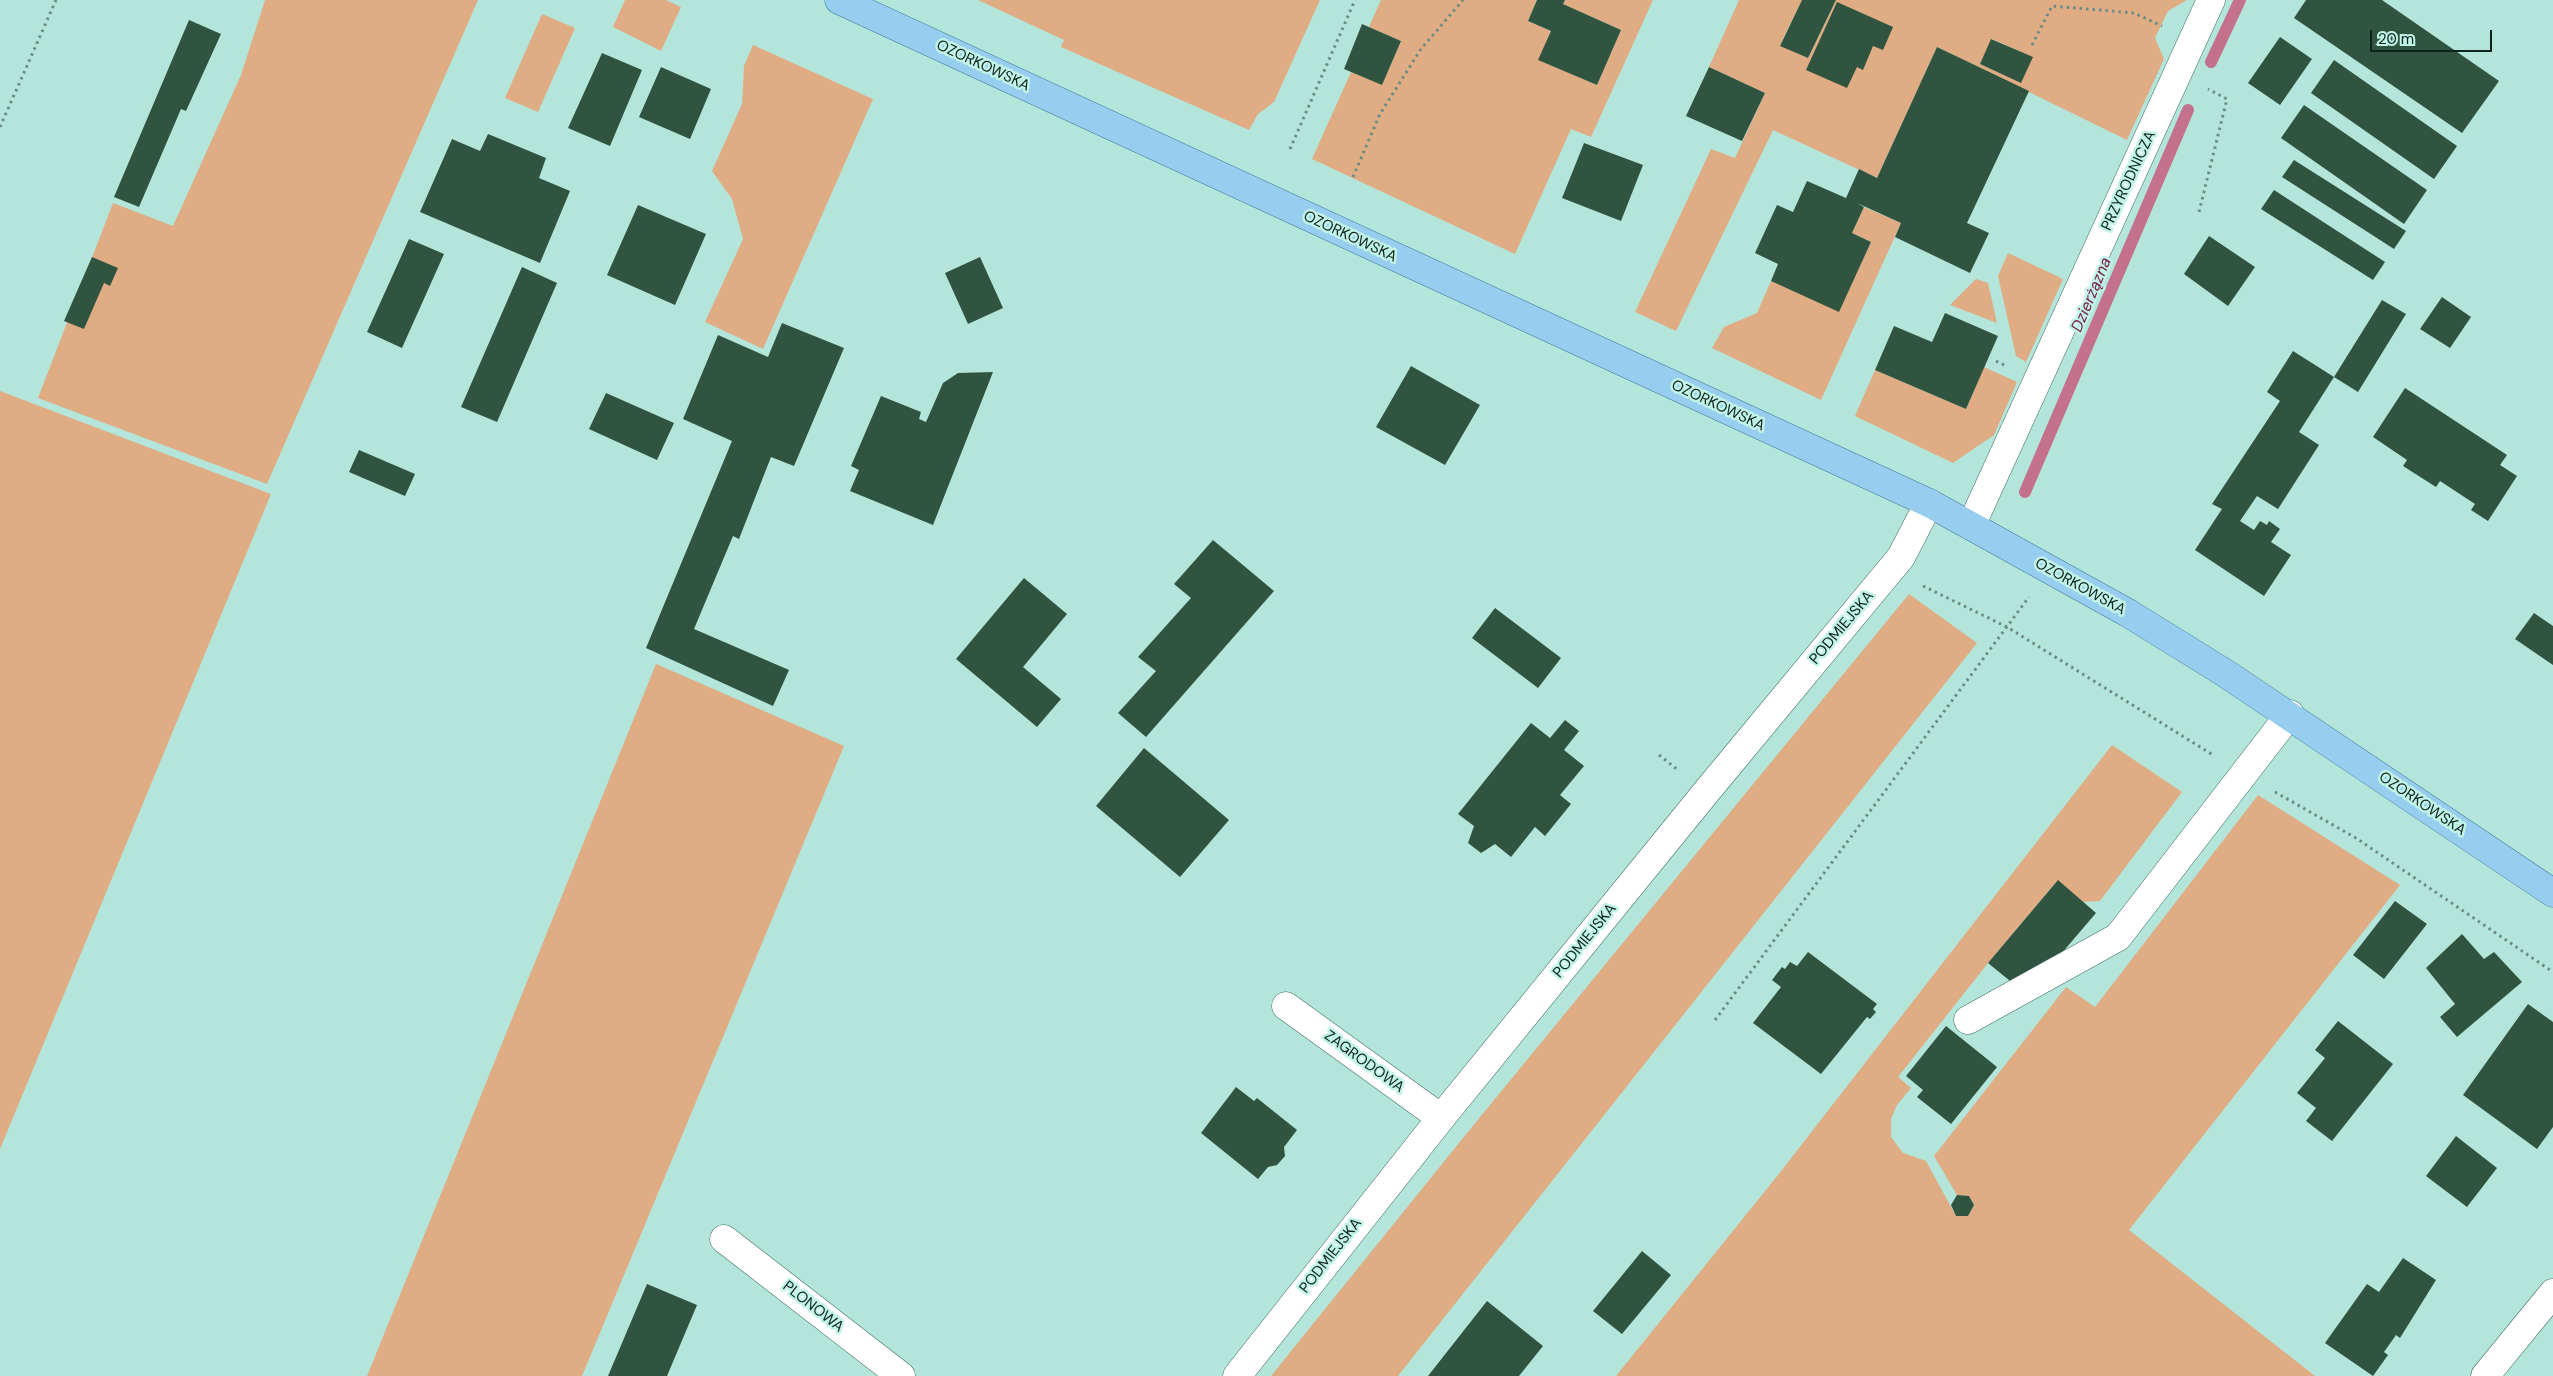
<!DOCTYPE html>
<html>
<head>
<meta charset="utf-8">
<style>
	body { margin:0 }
	#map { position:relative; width:2553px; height:1376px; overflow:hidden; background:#b4e5da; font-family:"DM Sans",sans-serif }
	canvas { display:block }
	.scale { position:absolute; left:2370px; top:30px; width:122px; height:22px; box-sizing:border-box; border:2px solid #0e221e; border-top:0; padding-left:6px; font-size:15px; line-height:18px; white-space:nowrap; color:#0e221e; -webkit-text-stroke:4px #c1f3e7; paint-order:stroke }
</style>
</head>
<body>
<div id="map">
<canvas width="2553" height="1376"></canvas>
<div class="scale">20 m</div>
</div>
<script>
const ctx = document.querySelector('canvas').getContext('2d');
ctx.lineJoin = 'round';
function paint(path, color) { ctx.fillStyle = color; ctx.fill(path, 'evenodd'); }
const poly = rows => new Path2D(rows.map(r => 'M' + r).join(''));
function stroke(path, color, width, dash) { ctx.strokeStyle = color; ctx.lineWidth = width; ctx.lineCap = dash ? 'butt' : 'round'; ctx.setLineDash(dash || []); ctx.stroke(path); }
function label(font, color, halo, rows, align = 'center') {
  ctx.font = font + ' "DM Sans",sans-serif'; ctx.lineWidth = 5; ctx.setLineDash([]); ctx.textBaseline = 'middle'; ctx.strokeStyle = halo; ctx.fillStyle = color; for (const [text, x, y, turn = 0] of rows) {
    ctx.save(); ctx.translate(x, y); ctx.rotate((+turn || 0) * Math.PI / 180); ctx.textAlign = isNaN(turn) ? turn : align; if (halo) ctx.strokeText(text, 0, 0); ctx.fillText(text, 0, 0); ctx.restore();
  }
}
const green = poly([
	[265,0,478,0,267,484,38,398,113,203,173,226,241,75],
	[625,0,666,0,681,7,661,51,613,27],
	[978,0,1320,0,1274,102,1258,114,1249,130,1061,47,1064,40],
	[1381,0,1537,0,1528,21,1551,31,1539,60,1597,85,1621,30,1563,4,1565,0,1653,0,1591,137,1571,129,1515,254,1312,159,1351,72,1382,84,1401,41,1369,27],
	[1739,0,1802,0,1780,45,1808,58,1836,0,2187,0,2168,11,2155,38,2164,59,2127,140,1937,47,1877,178,1773,130,1676,331,1635,312,1711,149,1735,158,1765,93,1709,67],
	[1992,39,2032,57,2021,82,1980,64],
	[542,14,575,28,538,112,505,98],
	[753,45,873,99,763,349,705,322,743,239,732,199,712,171,742,104,744,66],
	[1864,207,1901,223,1821,400,1712,348,1724,327,1757,313,1771,281,1839,311,1871,242,1852,233],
	[2008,253,2063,279,2026,362,2016,356,1998,276],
	[1976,279,1988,283,1997,323,1950,305],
	[1984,367,2017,382,1994,435,1953,463,1855,416,1875,370,1966,409],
	[0,391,271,494,0,1149],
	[1909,594,1977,643,1398,1376,1271,1376,1467,1133],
	[656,664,844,746,582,1376,367,1376],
	[2112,745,2182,792,2100,901,2083,902,2057,881,1988,963,1898,1077,1911,1088,1897,1105,1891,1119,1891,1137,1903,1153,1926,1161,1956,1216,1968,1216,1974,1205,1969,1196,1957,1195,1934,1156,2066,987,2095,1007,2258,795,2400,885,2129,1230,2315,1376,1616,1376,1778,1175]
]);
const stream = poly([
	[2211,62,2240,0],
	[2025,492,2188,110]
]);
const building = poly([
	[1537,0,1565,0,1563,4,1621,30,1597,85,1538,60,1551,31,1528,21],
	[1802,0,1836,0,1808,58,1780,46],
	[2306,0,2382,0,2499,81,2462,133,2294,18],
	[1837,2,1893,27,1883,50,1873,46,1863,70,1857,67,1847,88,1806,70],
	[189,20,221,34,186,111,181,109,139,207,114,197],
	[1362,24,1401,41,1382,85,1344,69],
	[2280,37,2312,59,2280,105,2248,83],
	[1991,39,2033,57,2021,83,1980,64],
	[1937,47,2029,91,1967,223,1989,233,1970,273,1895,237,1901,223,1857,203,1864,207,1852,233,1871,242,1839,312,1771,281,1778,264,1755,253,1777,205,1793,212,1807,181,1846,198,1859,169,1877,178],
	[602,53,642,70,610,146,568,128],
	[2334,60,2457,146,2434,179,2311,93],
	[661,67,711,89,690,139,639,117],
	[1709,67,1765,93,1742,141,1686,116],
	[2304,105,2427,190,2404,224,2281,138],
	[488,134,546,158,539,178,570,191,540,263,420,212,452,139,480,151],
	[1584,143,1643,165,1621,221,1562,198],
	[2294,160,2406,231,2394,249,2282,177],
	[2274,190,2385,262,2373,280,2261,209],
	[638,205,706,234,675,305,607,275],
	[2209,236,2255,267,2228,306,2184,274],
	[409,239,444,254,402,348,367,332],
	[92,257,118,268,110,286,104,283,84,329,64,321],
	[980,257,1003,308,968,324,945,273],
	[522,267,557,283,497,422,461,407],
	[2442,297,2471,317,2450,348,2420,329],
	[2382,300,2406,314,2358,392,2334,377],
	[1945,313,1998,336,1966,409,1875,370,1894,326,1932,342],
	[782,323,844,348,794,466,771,457,739,539,733,536,694,629,789,670,773,706,646,648,732,441,683,419,718,335,768,357],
	[2293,351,2334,377,2299,432,2319,445,2278,509,2257,496,2240,521,2254,530,2260,521,2267,525,2269,521,2280,529,2271,542,2291,555,2264,596,2195,550,2222,509,2212,504,2280,401,2267,392],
	[1411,366,1480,405,1445,465,1376,427],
	[993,372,933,525,850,491,859,470,851,466,881,396,921,412,919,419,926,422,943,383,958,373],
	[2405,388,2507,455,2500,465,2517,476,2488,521,2471,510,2475,504,2440,481,2436,487,2403,466,2407,460,2373,437],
	[606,393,674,423,657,460,589,429],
	[359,450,415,474,405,496,349,472],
	[1213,540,1274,591,1146,737,1118,713,1156,671,1138,657,1191,598,1174,584],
	[1024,578,1067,614,1023,667,1061,699,1037,727,956,659],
	[1495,608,1561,658,1538,688,1472,638],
	[2534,613,2553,626,2553,665,2515,639],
	[1565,720,1579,731,1564,750,1584,766,1560,795,1571,804,1545,836,1535,827,1511,857,1495,844,1481,853,1468,843,1474,826,1458,814,1531,723,1550,738],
	[1144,748,1229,820,1180,877,1096,806],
	[2058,880,2096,913,2055,961,2015,985,1988,963],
	[2395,901,2427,924,2384,979,2353,955],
	[2462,934,2484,959,2494,952,2522,982,2457,1037,2440,1017,2455,1004,2426,968],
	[1808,952,1877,1004,1873,1009,1876,1012,1870,1019,1867,1017,1821,1074,1753,1023,1781,987,1772,980,1782,967,1785,969,1790,962,1797,966],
	[2528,1004,2553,1022,2553,1127,2537,1149,2463,1095],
	[2338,1021,2393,1064,2332,1141,2306,1121,2316,1108,2297,1093,2325,1058,2315,1050],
	[1946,1026,1997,1067,1951,1124,1917,1097,1923,1090,1906,1076],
	[1236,1087,1254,1101,1257,1098,1297,1130,1284,1147,1285,1156,1277,1165,1268,1167,1258,1179,1201,1133],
	[2456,1136,2497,1168,2467,1207,2426,1176],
	[1957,1195,1969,1196,1974,1205,1968,1216,1956,1216,1951,1205],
	[1642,1251,1671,1275,1622,1334,1593,1311],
	[2403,1258,2436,1280,2400,1338,2396,1335,2384,1352,2388,1355,2373,1376,2325,1343,2367,1284,2379,1292],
	[647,1284,697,1305,667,1376,608,1376],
	[1487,1301,1543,1346,1519,1376,1428,1376]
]);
const path = poly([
	[2032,45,2052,6,2134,13,2162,26],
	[0,127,56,0],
	[1290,149,1355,0],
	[1353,177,1380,114,1421,49,1463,0],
	[2199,212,2227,99,2208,89],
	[1996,361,2006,366],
	[1923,586,2007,627,2213,755],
	[1659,755,1678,770],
	[2275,792,2356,838,2553,972],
	[1715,1020,2029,597]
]);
const minor = poly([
	[1971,526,2211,0],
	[1286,1006,1441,1118],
	[1968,1020,2118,937,2290,714],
	[724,1239,901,1376],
	[1237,1376,1441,1118,1707,791,1901,557,1929,503],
	[2485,1376,2553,1293]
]);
const major = poly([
	[839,0,1929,503,1971,526,2128,613,2225,673,2553,893]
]);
const streetNames = [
	["OZORKOWSKA",983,66,25],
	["PRZYRODNICZA",2129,181,-65],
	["OZORKOWSKA",1350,237,25],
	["OZORKOWSKA",1718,406,25],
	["OZORKOWSKA",2080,587,29],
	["PODMIEJSKA",1842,628,-50],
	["OZORKOWSKA",2422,804,34],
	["PODMIEJSKA",1585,941,-51],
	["ZAGRODOWA",1364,1062,36],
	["PODMIEJSKA",1331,1256,-52],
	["PLONOWA",813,1307,38]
];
const waterNames = [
	["Dzierżązna",2092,295,-67]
];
paint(green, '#dfac84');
stroke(stream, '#c3718d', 12);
paint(building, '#305440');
stroke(minor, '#406e64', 29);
stroke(major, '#3a7b9d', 29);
stroke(path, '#698d85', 3, [2.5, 4]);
stroke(minor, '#fff', 28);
stroke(major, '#97cdee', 28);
label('15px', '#0e221e', '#c1f3e7', streetNames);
label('italic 16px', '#7a1643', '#c1f3e7', waterNames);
</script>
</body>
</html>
